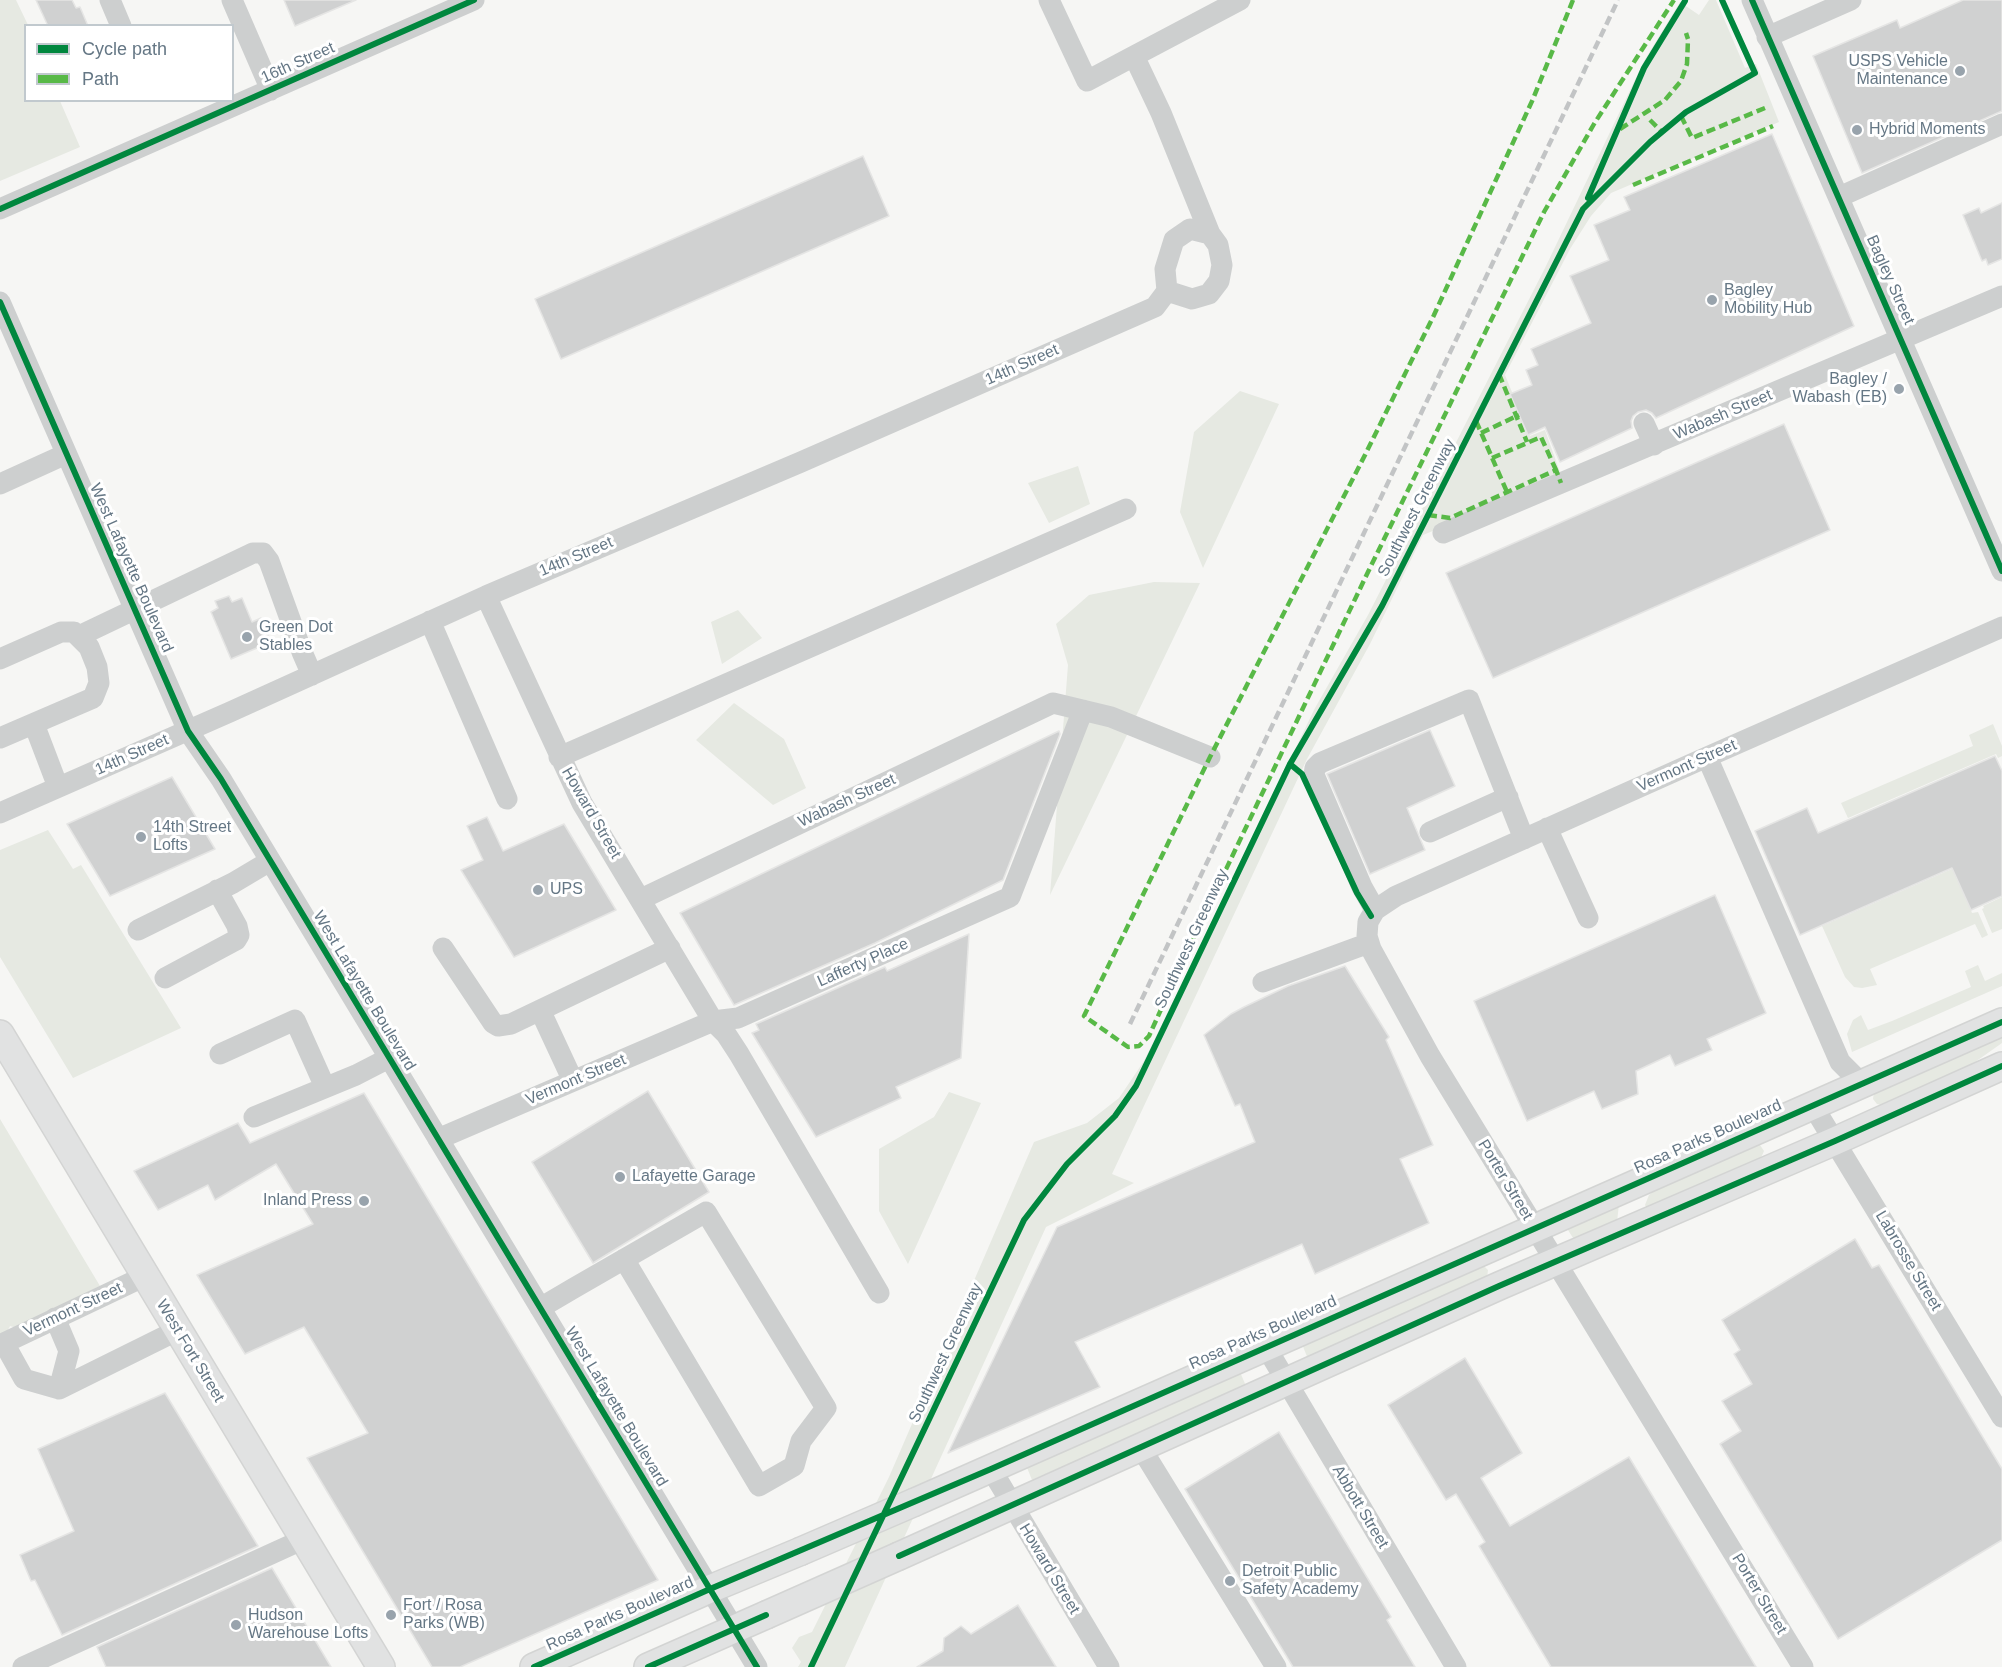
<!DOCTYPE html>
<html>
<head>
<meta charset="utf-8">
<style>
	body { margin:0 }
	#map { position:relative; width:2002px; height:1667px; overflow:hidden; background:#f6f6f4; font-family:Helvetica,sans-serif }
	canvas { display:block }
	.legend { position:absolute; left:24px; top:24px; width:210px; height:78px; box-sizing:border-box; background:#fff; border:2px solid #c1c9ce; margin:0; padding:8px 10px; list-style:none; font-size:18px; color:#657785 }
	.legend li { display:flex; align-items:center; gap:12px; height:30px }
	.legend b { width:30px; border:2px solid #c1c9ce }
</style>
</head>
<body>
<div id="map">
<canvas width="2002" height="1667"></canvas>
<ul class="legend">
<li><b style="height:8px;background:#00873e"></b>Cycle path</li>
<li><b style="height:8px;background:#58b947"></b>Path</li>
</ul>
</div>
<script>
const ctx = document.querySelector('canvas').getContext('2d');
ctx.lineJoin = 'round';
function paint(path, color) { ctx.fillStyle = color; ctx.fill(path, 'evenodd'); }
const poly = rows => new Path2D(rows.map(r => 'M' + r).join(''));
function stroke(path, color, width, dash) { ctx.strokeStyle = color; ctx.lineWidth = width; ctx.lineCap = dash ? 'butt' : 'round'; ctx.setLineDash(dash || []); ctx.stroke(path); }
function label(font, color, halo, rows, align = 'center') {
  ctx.font = font + ' Helvetica,sans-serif'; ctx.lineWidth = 6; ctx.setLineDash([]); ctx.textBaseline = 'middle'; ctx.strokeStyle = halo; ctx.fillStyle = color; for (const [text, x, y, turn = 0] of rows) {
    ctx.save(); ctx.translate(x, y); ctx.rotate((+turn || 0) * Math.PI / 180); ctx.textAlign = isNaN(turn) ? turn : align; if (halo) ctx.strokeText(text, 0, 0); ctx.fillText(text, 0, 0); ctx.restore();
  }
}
const green = poly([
	[0,0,16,0,28,25,26,26,26,100,60,101,80,147,0,181],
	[1709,0,1716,0,1745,68,1756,64,1779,122,1611,193,1591,216,1570,249,1505,375,1530,436,1545,430,1562,478,1423,535,1370,644,1307,759,1112,1174,1134,1183,1046,1227,845,1667,798,1667,801,1662,792,1648,799,1637,812,1632,889,1477,1034,1142,1087,1123,1119,1098,1144,1061,1315,708,1368,615,1545,268,1644,61,1680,2,1699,15],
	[1240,391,1279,404,1203,568,1180,512,1194,432],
	[1078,466,1090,504,1049,523,1028,483],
	[1154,582,1200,583,1050,895,1068,665,1056,624,1089,595],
	[738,610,762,638,722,664,711,622],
	[734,703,784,739,806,788,773,805,696,740],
	[1993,724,2002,746,2002,756,1998,758,1996,754,1848,818,1841,803,1973,746,1969,735],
	[48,830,73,869,81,865,181,1028,73,1078,0,957,0,850],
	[1954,868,1972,913,1978,912,1988,935,1982,938,1975,924,1870,969,1877,985,1862,988,1854,987,1845,977,1822,926],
	[2002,897,2002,929,1992,933,1982,909,1984,908,1983,906],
	[1978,965,1985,981,2002,973,2002,986,1852,1052,1847,1034,1853,1020,1861,1015,1868,1030,1892,1021,1971,987,1965,971],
	[2002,1034,2002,1043,1968,1067,1881,1105,1877,1104,1873,1099,1874,1092],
	[949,1092,981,1103,908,1264,879,1211,879,1149,934,1117],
	[0,1119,100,1286,20,1329,10,1326,8,1330,0,1337],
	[1755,1143,1760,1145,1764,1151,1760,1160,1647,1208,1645,1205,1649,1195,1656,1189],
	[1619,1204,1617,1222,1575,1241,1566,1227],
	[1483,1265,1488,1270,1487,1278,1308,1359,1302,1344],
	[1240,1372,1246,1386,1032,1480,1026,1465]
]);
const building = poly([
	[36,0,72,0,76,8,80,7,88,26,48,26,36,0],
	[284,0,356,0,295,26,284,0],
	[1963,0,2002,0,2002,111,1862,173,1813,56,1897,20,1900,28,1963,0],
	[1772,134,1854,326,1656,418,1652,413,1646,410,1638,412,1633,416,1631,421,1632,428,1560,462,1545,427,1528,435,1510,394,1532,385,1526,370,1538,365,1531,349,1591,323,1570,276,1609,260,1594,225,1630,210,1624,197,1772,134],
	[863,156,889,216,561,359,535,299,863,156],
	[2002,203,2002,259,1988,265,1986,259,1982,261,1963,215,1979,208,1981,213,2002,203],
	[1784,424,1830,530,1493,678,1446,573,1784,424],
	[229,596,232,602,242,598,252,622,261,618,271,642,231,659,211,612,218,608,215,601,229,596],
	[1430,730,1455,786,1407,808,1425,850,1370,874,1327,774,1430,730],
	[1059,731,1060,734,1003,880,875,943,734,1005,680,913,1059,731],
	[1995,756,2002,771,2002,896,1971,910,1952,868,1800,935,1755,831,1807,808,1818,833,1995,756],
	[172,777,215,849,110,896,67,824,172,777],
	[487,817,503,851,564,824,616,910,514,957,461,870,483,860,467,826,487,817],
	[1715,895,1766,1013,1707,1039,1712,1050,1675,1066,1670,1055,1636,1071,1638,1094,1602,1109,1594,1091,1527,1121,1474,1001,1715,895],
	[969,934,961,1058,896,1087,901,1098,816,1137,752,1033,759,1030,756,1024,885,967,887,971,969,934],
	[1345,966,1389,1037,1386,1040,1433,1145,1400,1159,1429,1223,1315,1274,1302,1244,1075,1342,1100,1387,948,1453,1057,1227,1255,1142,1240,1104,1235,1106,1204,1035,1231,1014,1244,1007,1288,986,1345,966],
	[648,1091,709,1192,593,1263,532,1162,648,1091],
	[364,1093,658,1580,460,1667,432,1667,307,1458,368,1433,304,1327,245,1354,197,1275,313,1224,276,1164,215,1200,208,1185,158,1210,134,1171,238,1123,250,1143,364,1093],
	[1855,1239,1872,1268,1879,1265,2002,1469,2002,1540,1838,1639,1720,1444,1741,1431,1722,1401,1752,1384,1734,1354,1740,1350,1722,1320,1855,1239],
	[1465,1358,1522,1453,1481,1478,1510,1526,1629,1457,1756,1667,1551,1667,1479,1546,1485,1542,1456,1494,1446,1500,1388,1405,1465,1358],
	[165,1393,258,1546,62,1635,35,1580,31,1581,20,1555,74,1531,38,1449,165,1393],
	[1279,1432,1391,1617,1387,1620,1415,1667,1293,1667,1185,1489,1279,1432],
	[272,1568,331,1667,106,1667,97,1647,272,1568],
	[1018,1605,1056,1667,917,1667,943,1651,944,1638,961,1626,971,1634,1018,1605]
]);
const minor = poly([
	[110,0,121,26],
	[232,0,271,90],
	[1049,0,1087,81,1134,56],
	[1752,0,2002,571],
	[1767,37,1851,0],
	[1839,197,2002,124],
	[0,209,474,0],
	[1210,234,1161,113,1134,56,1240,0],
	[0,302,188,731,221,779,757,1667],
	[1644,423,1654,445],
	[0,484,66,454],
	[1443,533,2002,296],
	[486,596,582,803,713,1021,726,1034,739,1054,879,1293],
	[430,621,507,799],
	[79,636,253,553,263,553,269,561,302,652,312,675],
	[0,659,61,632,74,632,89,647,97,667,99,683,93,698,0,738],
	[34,724,58,787],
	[559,757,1126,509],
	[1707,757,1840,1062,1862,1084],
	[0,813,230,712,486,596,801,462,1155,307,1167,291,1165,269,1174,240,1190,229,1210,234,1218,245,1222,265,1219,281,1209,294,1192,299,1167,291],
	[1547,828,1588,918],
	[1430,832,1508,797],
	[1524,839,1469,700,1320,763,1315,768,1314,775,1362,887,1375,910,1368,922,1367,936,1371,949,1430,1056,1803,1667],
	[641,899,1053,703,1111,717,1210,757],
	[1375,910,1396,896,1707,757,2002,627],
	[138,930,233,883,270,861],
	[443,948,493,1023,498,1026,511,1024,670,948],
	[165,978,236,940,239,935,237,926,217,890],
	[1263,982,1369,943],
	[540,1010,573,1081],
	[220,1054,295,1020,325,1087],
	[1813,1106,2002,1417],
	[254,1117,356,1075,389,1058],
	[438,1139,713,1021,738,1018,1010,897,1083,710],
	[540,1308,574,1288,706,1212,826,1408,801,1441,794,1466,759,1486,624,1259],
	[55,1318,69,1351,59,1389],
	[4,1343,24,1379,59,1389,178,1330],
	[0,1345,145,1276],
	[1266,1347,1456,1667],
	[1141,1448,1276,1667],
	[991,1469,1109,1667],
	[23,1667,304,1539]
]);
const major = poly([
	[0,1034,381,1667],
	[915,1502,2002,1022],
	[899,1556,1499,1286,1835,1141,2002,1066],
	[534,1667,710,1589,799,1552],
	[648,1667,766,1615]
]);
const rail = poly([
	[1130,1024,1618,0]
]);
const majorBridge = poly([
	[799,1552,915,1502],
	[766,1615,899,1556]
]);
const quiet = poly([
	[1573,0,1533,99,1434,315,1365,455,1210,757,1084,1016,1128,1047,1139,1046,1149,1036,1197,930,1368,572,1544,212,1594,124,1674,0],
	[1681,116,1692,138,1765,108],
	[1650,120,1662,132],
	[1620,129,1665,100,1681,81,1687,64,1688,39,1686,33],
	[1633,185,1773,126],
	[1499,374,1527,442],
	[1476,421,1507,492],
	[1481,433,1519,415],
	[1492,458,1541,437,1556,470],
	[1428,515,1450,518,1556,470,1561,483]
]);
const cycleway = poly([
	[1752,0,2002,571],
	[1588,198,1644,68,1685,1],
	[0,209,474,0],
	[0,302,188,731,221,779,757,1667],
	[1290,764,1302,774,1357,893,1371,916],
	[899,1556,1499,1286,1835,1141,2002,1066],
	[534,1667,710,1589,991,1469,2002,1022],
	[648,1667,766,1615],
	[811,1667,1024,1220,1067,1164,1115,1116,1136,1086,1290,764,1382,606,1583,209,1650,142,1686,112,1755,73,1722,0]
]);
const markers = [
	[1960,71,6,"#98a3ac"],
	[1857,130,6,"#98a3ac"],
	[1712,300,6,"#98a3ac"],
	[1899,389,6,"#98a3ac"],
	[247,637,6,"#98a3ac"],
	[141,837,6,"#98a3ac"],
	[538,890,6,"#98a3ac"],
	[620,1177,6,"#98a3ac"],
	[364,1201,6,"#98a3ac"],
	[1230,1581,6,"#98a3ac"],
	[391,1615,6,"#98a3ac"],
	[236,1625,6,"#98a3ac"]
];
const poiNames = [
	["USPS Vehicle",1948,62,"right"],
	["Maintenance",1948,80,"right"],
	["Hybrid Moments",1869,130],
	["Bagley",1724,291],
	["Mobility Hub",1724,309],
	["Bagley /",1887,380,"right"],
	["Wabash (EB)",1887,398,"right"],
	["Green Dot",259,628],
	["Stables",259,646],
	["14th Street",153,828],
	["Lofts",153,846],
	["UPS",550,890],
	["Lafayette Garage",632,1177],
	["Inland Press",352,1201,"right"],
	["Detroit Public",1242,1572],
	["Safety Academy",1242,1590],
	["Fort / Rosa",403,1606],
	["Parks (WB)",403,1624],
	["Hudson",248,1616],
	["Warehouse Lofts",248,1634]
];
const streetNames = [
	["16th Street",298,63,-24],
	["Bagley Street",1890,280,66],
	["14th Street",1022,365,-24],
	["Wabash Street",1723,415,-23],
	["Southwest Greenway",1417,508,-63],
	["14th Street",576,557,-23],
	["West Lafayette Boulevard",131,568,66],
	["14th Street",132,755,-24],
	["Vermont Street",1687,766,-24],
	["Wabash Street",847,801,-25],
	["Howard Street",591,813,60],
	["Southwest Greenway",1192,939,-65],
	["Lafferty Place",863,963,-24],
	["West Lafayette Boulevard",364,991,59],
	["Vermont Street",576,1080,-23],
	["Rosa Parks Boulevard",1708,1137,-24],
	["Porter Street",1505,1180,59],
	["Labrosse Street",1908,1261,59],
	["Vermont Street",73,1310,-25],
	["Rosa Parks Boulevard",1263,1333,-24],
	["West Fort Street",190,1351,59],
	["Southwest Greenway",946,1353,-65],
	["West Lafayette Boulevard",616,1407,59],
	["Abbott Street",1360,1507,59],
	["Howard Street",1049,1569,59],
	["Porter Street",1759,1594,59],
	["Rosa Parks Boulevard",620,1614,-24]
];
paint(green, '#e6e9e2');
paint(building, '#d0d1d1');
stroke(building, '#e5e5e4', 1.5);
stroke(major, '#d3d4d3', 30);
stroke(minor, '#cdcfcf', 21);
stroke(major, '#e1e2e2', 27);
stroke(rail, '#c2c4c5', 4.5, [9, 4.5]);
stroke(majorBridge, '#d3d4d3', 30, []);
stroke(majorBridge, '#e1e2e2', 27);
stroke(quiet, '#58b947', 4.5, [9, 4.5]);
stroke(cycleway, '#00873e', 6);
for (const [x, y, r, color] of markers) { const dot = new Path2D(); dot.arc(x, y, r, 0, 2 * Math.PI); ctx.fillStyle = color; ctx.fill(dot); stroke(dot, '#fff', 2); }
label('16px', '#657785', '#fff', poiNames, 'left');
label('16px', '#657785', '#fff', streetNames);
</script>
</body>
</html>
